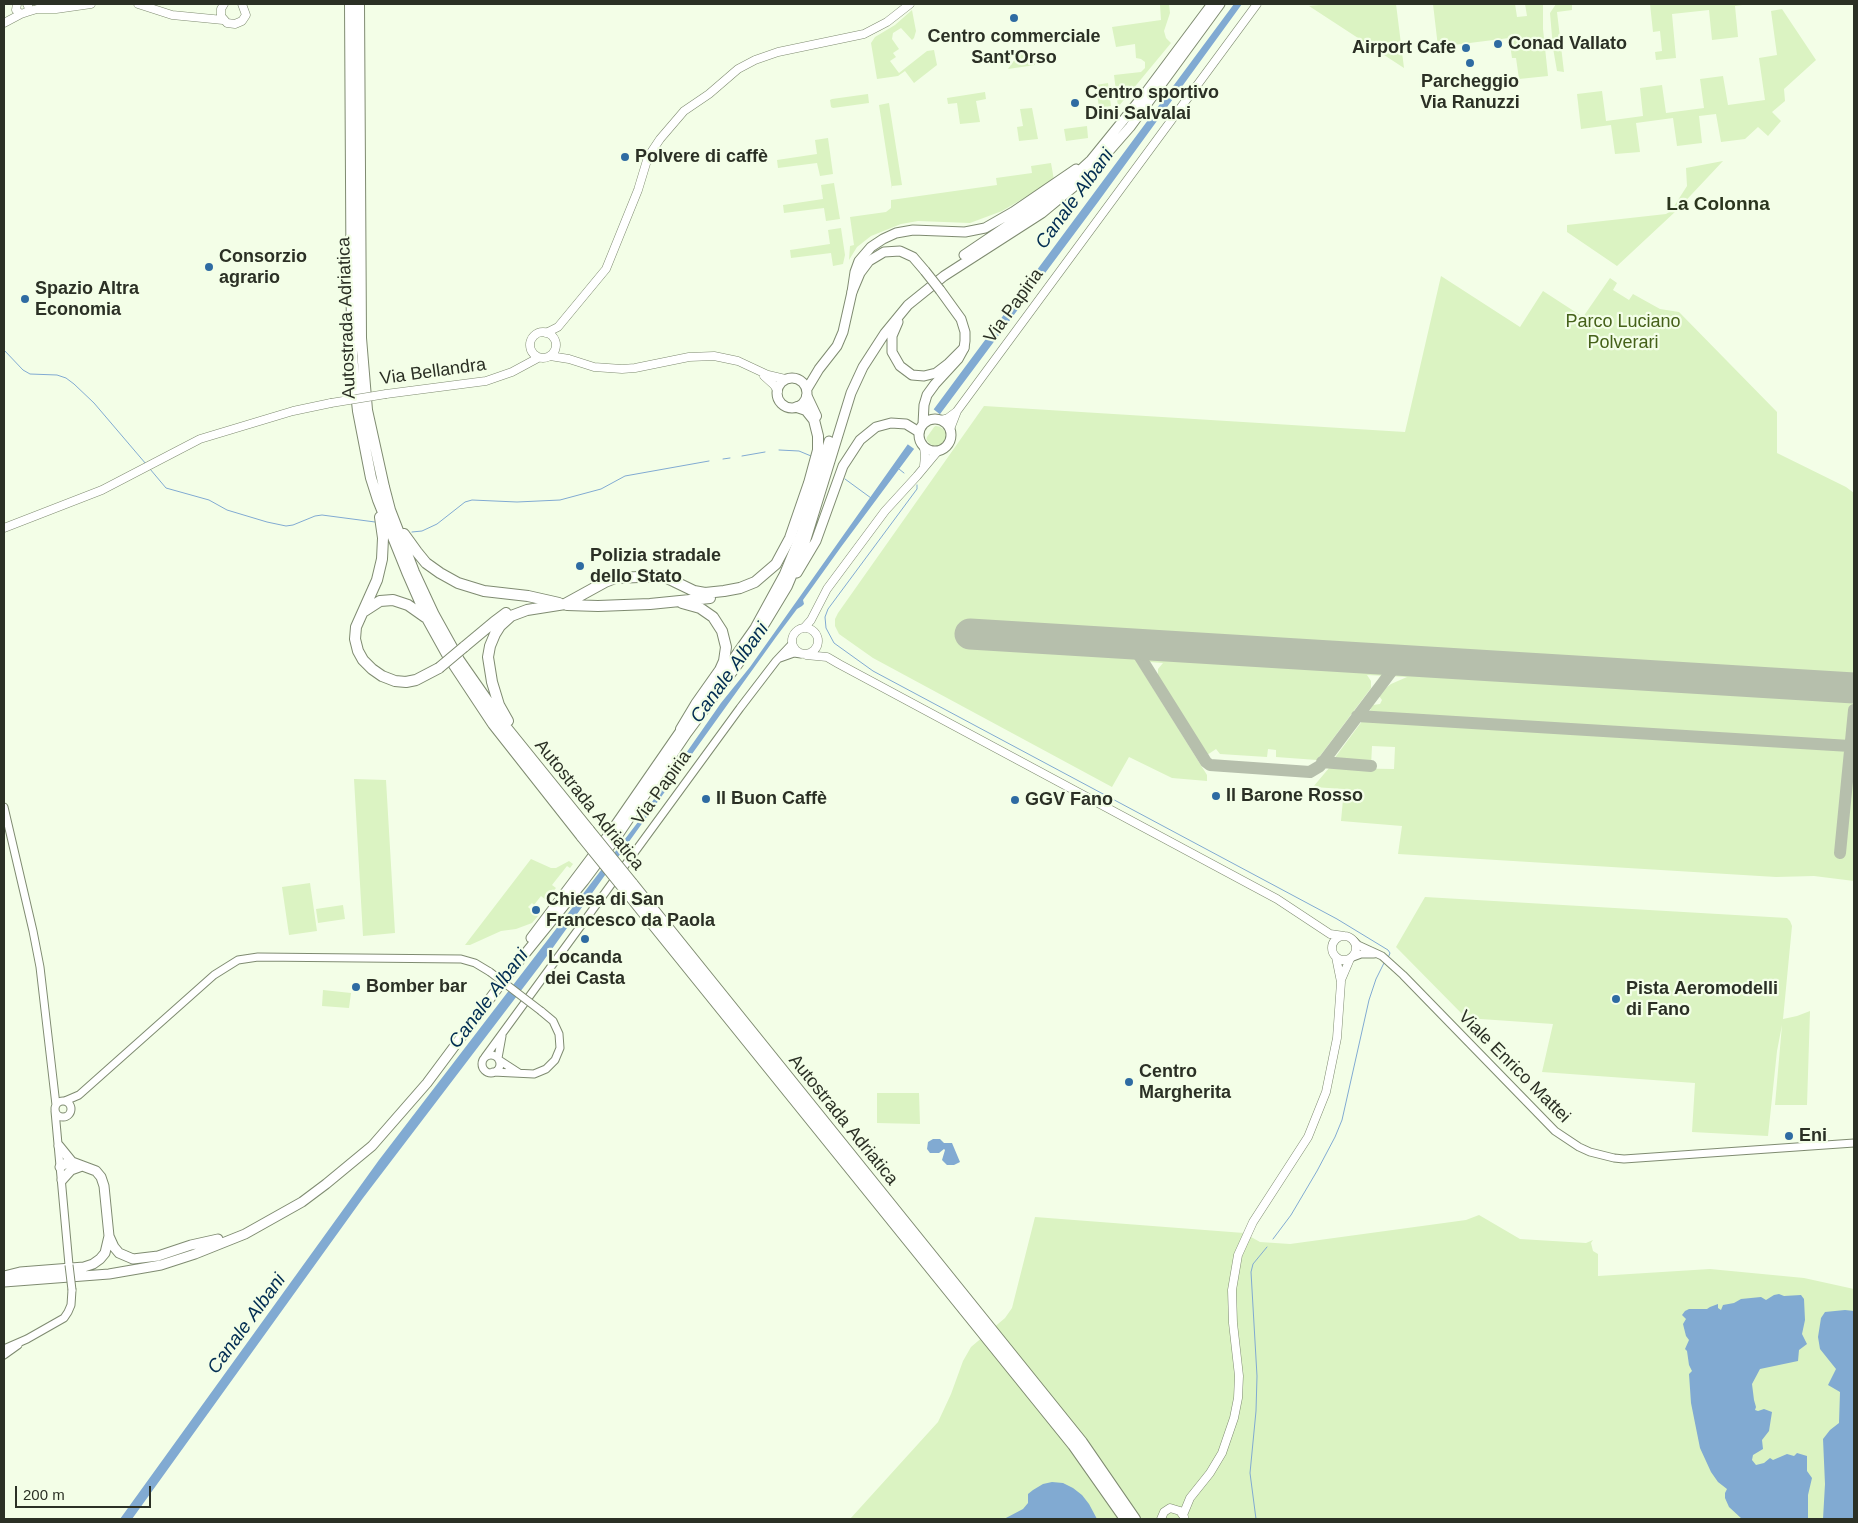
<!DOCTYPE html>
<html>
<head>
<meta charset="utf-8">
<style>
	body { margin:0 }
	#map { position:relative; width:1858px; height:1523px; overflow:hidden; background:#f3fee7; font-family:Arial,sans-serif }
	canvas { display:block }
	.frame { position:absolute; inset:0; border:5px solid #2b3025; pointer-events:none }
	.scale { position:absolute; left:15px; top:1486px; width:136px; height:22px; box-sizing:border-box; border:2px solid #2b3025; border-top:0; padding-left:6px; font-size:15px; line-height:18px; white-space:nowrap; color:#2b3025; -webkit-text-stroke:4px #f3fee7; paint-order:stroke }
</style>
</head>
<body>
<div id="map">
<canvas width="1858" height="1523"></canvas>
<div class="frame"></div>
<div class="scale">200 m</div>
</div>
<script>
const ctx = document.querySelector('canvas').getContext('2d');
ctx.lineJoin = 'round';
function paint(path, color) { ctx.fillStyle = color; ctx.fill(path, 'evenodd'); }
const poly = rows => new Path2D(rows.map(r => 'M' + r).join(''));
function stroke(path, color, width, dash) { ctx.strokeStyle = color; ctx.lineWidth = width; ctx.lineCap = dash ? 'butt' : 'round'; ctx.setLineDash(dash || []); ctx.stroke(path); }
function label(font, color, halo, rows, align = 'center') {
  ctx.font = font + ' Arial,sans-serif'; ctx.lineWidth = 4.5; ctx.setLineDash([]); ctx.textBaseline = 'middle'; ctx.strokeStyle = halo; ctx.fillStyle = color; for (const [text, x, y, turn = 0] of rows) {
    ctx.save(); ctx.translate(x, y); ctx.rotate((+turn || 0) * Math.PI / 180); ctx.textAlign = isNaN(turn) ? turn : align; if (halo) ctx.strokeText(text, 0, 0); ctx.fillText(text, 0, 0); ctx.restore();
  }
}
const green = poly([
	[1169,4,1170,13,1164,31,1166,38,1171,43,1118,107,1114,75,1141,72,1145,68,1145,62,1141,59,1136,58,1135,44,1116,47,1112,27,1161,20,1160,5],
	[1329,4,1396,4,1404,68,1309,6],
	[1433,4,1515,4,1517,17,1527,16,1525,4,1543,4,1543,29,1548,76,1519,79,1516,58,1512,58,1509,38,1438,47],
	[1556,4,1572,4,1572,10,1557,12,1564,72,1557,71,1553,48,1550,13],
	[1650,4,1750,4,1735,6,1738,37,1712,40,1709,10,1672,14,1676,58,1656,60,1655,52,1662,51,1660,31,1653,32],
	[1782,9,1816,60,1784,89,1785,101,1772,112,1781,121,1768,136,1758,127,1745,139,1721,142,1716,114,1699,116,1702,143,1677,146,1673,118,1636,123,1640,152,1615,154,1611,125,1581,129,1577,94,1602,91,1606,121,1643,116,1640,88,1662,85,1666,113,1704,108,1700,79,1723,76,1728,105,1765,100,1759,58,1777,55,1771,11],
	[912,10,916,31,914,38,912,40,901,28,893,33,892,39,899,49,893,53,896,57,890,61,899,73,927,51,934,50,937,65,914,83,905,71,898,76,877,79,871,43,875,37,895,25],
	[1033,53,1035,65,1008,69,1018,55],
	[1108,83,1111,106,1099,108,1096,85],
	[985,92,986,99,976,101,980,122,960,124,957,103,948,104,947,98],
	[868,94,869,103,833,108,831,107,830,100,832,99],
	[889,103,902,185,892,186,892,189,879,105],
	[1032,108,1038,139,1019,141,1017,127,1023,126,1020,109],
	[1087,126,1088,138,1066,141,1064,129],
	[828,138,833,174,820,176,817,163,778,168,777,160,817,154,815,140],
	[1723,161,1676,211,1617,266,1567,232,1567,225,1666,214,1671,211,1687,186,1686,168],
	[1051,163,1054,180,1002,211,970,223,918,221,901,224,871,236,857,247,849,260,850,246,854,245,850,217,886,212,891,208,891,200,997,185,996,178,1032,173,1031,166],
	[834,183,840,219,826,221,824,208,784,213,783,205,823,199,821,185],
	[841,228,845,255,843,264,833,266,831,253,791,258,790,250,830,244,828,230],
	[1441,276,1520,327,1543,291,1583,317,1610,278,1617,283,1613,290,1629,300,1633,294,1660,309,1679,312,1777,412,1777,453,1846,487,1854,493,1854,881,1814,876,1776,877,1398,854,1402,826,1341,821,1344,789,1313,787,1329,768,1394,769,1395,747,1372,746,1371,766,1331,763,1371,709,1370,709,1373,705,1380,704,1382,700,1379,696,1382,691,1391,684,1407,677,1367,675,1371,681,1371,688,1317,760,1276,757,1276,750,1268,749,1267,757,1220,754,1216,749,1207,755,1158,677,1158,669,1163,663,1136,661,1207,775,1207,781,1172,778,1129,757,1112,787,873,658,839,634,835,626,835,619,838,613,984,406,1405,432],
	'926 436a10 10 0 1 1 20 0a10 10 0 1 1-20 0Z',
	[354,779,386,780,395,933,363,936],
	[531,859,551,868,556,868,569,861,573,864,570,868,567,866,552,885,556,888,546,900,541,896,534,905,532,903,528,907,538,916,532,923,516,929,501,931,470,945,465,945],
	[310,883,317,931,289,935,282,887],
	[1425,897,1787,918,1790,921,1792,926,1783,1019,1797,1016,1810,1011,1807,1105,1775,1105,1782,1025,1777,1051,1768,1136,1692,1132,1695,1083,1542,1072,1553,1024,1466,1018,1396,947],
	[343,905,345,919,318,923,316,909],
	[323,990,351,993,349,1008,322,1006],
	[877,1093,919,1093,920,1124,877,1123],
	[1479,1215,1520,1239,1586,1243,1593,1240,1591,1243,1593,1251,1598,1254,1598,1276,1710,1269,1804,1278,1854,1289,1854,1519,850,1519,938,1422,951,1394,963,1361,971,1347,1005,1318,1012,1308,1035,1217,1244,1233,1260,1242,1290,1244,1466,1220]
]);
const water = poly([
	[1234,4,1242,4,1098,202,841,547,803,600,804,604,802,606,797,609,776,637,539,967,363,1198,132,1519,120,1519,379,1160,638,822,721,703,750,667,908,444],
	[933,1139,940,1139,944,1143,952,1143,960,1162,954,1165,947,1165,942,1160,945,1150,944,1149,939,1153,930,1153,927,1149,928,1142],
	[1779,1294,1784,1296,1801,1295,1804,1299,1805,1320,1802,1334,1807,1344,1799,1350,1798,1361,1760,1369,1752,1384,1754,1400,1756,1407,1755,1410,1758,1411,1764,1409,1772,1412,1769,1431,1762,1440,1763,1449,1753,1455,1752,1460,1756,1465,1764,1463,1770,1458,1773,1460,1787,1454,1794,1456,1797,1453,1807,1456,1807,1471,1812,1478,1808,1495,1808,1519,1742,1519,1729,1507,1725,1498,1725,1493,1727,1489,1718,1482,1711,1472,1700,1448,1691,1403,1689,1374,1692,1371,1689,1365,1687,1351,1685,1349,1689,1340,1686,1336,1683,1324,1686,1319,1682,1315,1685,1311,1689,1309,1707,1309,1710,1307,1718,1304,1718,1308,1721,1310,1723,1305,1734,1303,1741,1299,1761,1297,1766,1300,1774,1295],
	[1845,1310,1854,1311,1854,1519,1823,1519,1825,1484,1823,1439,1830,1430,1839,1423,1840,1392,1828,1385,1836,1369,1820,1349,1818,1337,1821,1318,1825,1312],
	[1052,1482,1063,1483,1073,1488,1082,1495,1089,1504,1097,1519,1004,1519,1023,1509,1028,1503,1028,1494,1033,1490,1043,1484]
]);
const pier = poly([
	[932,408,942,416,917,451,906,443]
]);
const stream = poly([
	[4,350,23,370,30,374,57,375,66,378,74,384,94,403,146,464],
	[779,450,799,451,811,456],
	[742,456,765,452],
	[723,459,730,458],
	[150,469,166,488,209,500,227,510,267,522,286,526,293,525,315,516,322,515,375,522],
	[899,469,904,473],
	[845,479,871,498],
	[917,485,917,489,828,609,825,617,826,628,834,643,873,671,1337,919,1388,950,1390,953,1388,958],
	[412,532,422,531,437,524,465,502,472,500,517,502,560,500,601,489,625,476,709,461],
	[1273,1239,1291,1215,1317,1171,1335,1137,1342,1120,1369,1000,1376,979,1384,963],
	[1256,1519,1250,1473,1256,1411,1257,1376,1251,1272,1253,1264,1267,1247]
]);
const taxiway = poly([
	[1132,644,1206,762,1210,765,1310,772,1320,766,1400,660],
	[1357,716,1850,746],
	[1322,762,1371,766],
	[1840,853,1854,710]
]);
const runway = poly([
	[970,634,1854,688]
]);
const tertiary = poly([
	[780,658,794,653,801,654],
	[4,807,33,931,40,967,56,1105],
	[1354,941,1358,945,1382,956,1403,975,1555,1131,1579,1147,1590,1152,1614,1158,1624,1159,1854,1143],
	[1353,957,1361,954,1374,954],
	'482 1064a9 9 0 1 1 18 0a9 9 0 1 1-18 0Z',
	[485,1057,740,708,776,661,792,644],
	[498,1058,502,1036],
	[499,1060,519,1073],
	[493,1072,534,1074,546,1069,555,1060,560,1048,559,1034,553,1021,541,1011],
	[65,1101,79,1095,214,975,238,960,258,957,461,959,475,963,490,972],
	'55 1109a8 8 0 1 1 16 0a8 8 0 1 1-16 0Z',
	[55,1111,69,1265],
	[4,1349,27,1339,64,1318,68,1312,71,1305,72,1290],
	[4,1355,18,1345]
]);
const secondary = poly([
	[17,4,16,10,21,14,27,12,29,8,27,4],
	[138,4,172,15,223,20],
	[224,4,221,9,221,16,227,23,235,24,242,21,246,15,242,4],
	[27,12,37,9,56,9,91,4],
	[4,23,21,14],
	'530 345a13 13 0 1 1 26 0a13 13 0 1 1-26 0Z',
	[546,333,558,327,606,269,638,190,648,157,660,139,684,111,709,94,738,69,755,60,778,52,864,34,887,22,910,4],
	[550,356,569,359,594,367,622,369,635,368,689,357,714,356,738,361,768,375,785,379],
	[764,376,774,385,778,391],
	[386,394,486,381,512,372,538,358],
	[941,420,948,418,956,412],
	[950,429,957,411,1257,4],
	[924,447,925,456,924,466],
	[4,528,102,490,200,439,293,411,331,403],
	'792 641a13 13 0 1 1 26 0a13 13 0 1 1-26 0Z',
	[804,628,811,620,827,589,885,511,917,476,937,452],
	[806,655,827,657,839,664,1277,899,1330,934,1344,936],
	'1332 948a12 12 0 1 1 24 0a12 12 0 1 1-24 0Z',
	[1341,980,1350,959],
	[1183,1515,1190,1498,1210,1473,1222,1453,1234,1418,1238,1398,1239,1376,1233,1323,1232,1290,1238,1255,1253,1222,1308,1137,1326,1092,1337,1038,1341,982,1336,957],
	[1161,1519,1164,1512,1170,1508,1180,1511,1184,1517]
]);
const primary = poly([
	'777 393a15 15 0 1 1 30 0a15 15 0 1 1-30 0Z',
	[807,389,819,369,837,346,843,332,852,292,860,273,869,261,884,252,900,251,913,257,925,271],
	'919 435a16 16 0 1 1 32 0a16 16 0 1 1-32 0Z',
	[923,424,924,405,927,395,935,384,958,359,964,348,965,341,965,332,961,319,940,290]
]);
const trunk = poly([
	[964,255,1053,195,1091,160,1147,91,1212,4],
	[852,292,855,272,859,261,871,247,883,239,896,233,913,230,965,232,985,228,1013,212,1076,169],
	[898,322,892,336,892,352,900,366,912,375,924,376,936,373,949,363,964,348],
	[797,573,816,541,843,466,860,440,876,427,891,423,906,424,919,432],
	[719,679,755,628,784,575,801,534,829,441],
	[531,938,610,833,686,723],
	[60,1167,66,1163,72,1162],
	[62,1180,71,1170,82,1166],
	[109,1236,114,1247,119,1253,133,1259,158,1256,191,1245,218,1239],
	[4,1276,20,1272,84,1267,93,1264,100,1259,105,1253,109,1236,104,1186,101,1177,96,1171,72,1162,59,1146],
	[4,1282,109,1274,161,1265,195,1254,245,1234,302,1202,326,1184,372,1146,427,1083,503,981,584,881,616,838,687,733,744,656,761,630,787,587,803,549,851,393,863,367,885,333,908,305,944,276,1042,213,1088,175,1130,127,1220,4]
]);
const motorway = poly([
	[350,4,352,356,358,411,371,478,378,500,407,572,428,620,448,656,493,724,582,837],
	[359,4,361,338,367,410,384,487,390,510,414,572,434,615,459,660,505,726,589,830],
	[807,397,816,416],
	[380,517,383,538,382,559,377,580,356,627,355,639,358,651,363,660,372,669,382,676,395,681,406,682,416,680,439,668],
	[404,534,417,552,426,563,440,573,458,583,484,591,528,596,559,603],
	[567,605,598,606,650,604,710,598],
	[363,612,380,601,393,600,408,605,425,617],
	[464,647,494,622,506,613],
	[508,721,499,705,492,682,488,657,490,646,495,634,500,626,511,616,527,610,565,604,605,582,615,578,663,576,694,591,705,593,724,591,740,588,755,582,776,564,790,538,809,483,818,450,818,436,814,420,806,410,797,407],
	[681,729,696,704,720,670,724,661,726,647,722,631,713,617,700,608,682,603],
	[632,883,1082,1442,1135,1519],
	[625,890,1073,1445,1125,1519]
]);
const tertiaryBridge = poly([
	[490,972,541,1011],
	[69,1265,72,1290]
]);
const secondaryBridge = poly([
	[331,403,386,394]
]);
const primaryBridge = poly([
	[925,271,940,290]
]);
const motorwayBridge = poly([
	[439,668,464,647],
	[589,830,632,883],
	[582,837,625,890]
]);
const markers = [
	[1014,18,5,"#2e6ba2"],
	[1498,44,5,"#2e6ba2"],
	[1466,48,5,"#2e6ba2"],
	[1470,63,5,"#2e6ba2"],
	[1075,103,5,"#2e6ba2"],
	[625,157,5,"#2e6ba2"],
	[209,267,5,"#2e6ba2"],
	[25,299,5,"#2e6ba2"],
	[580,566,5,"#2e6ba2"],
	[1216,796,5,"#2e6ba2"],
	[706,799,5,"#2e6ba2"],
	[1015,800,5,"#2e6ba2"],
	[536,910,5,"#2e6ba2"],
	[585,939,5,"#2e6ba2"],
	[356,987,5,"#2e6ba2"],
	[1616,999,5,"#2e6ba2"],
	[1129,1082,5,"#2e6ba2"],
	[1789,1136,5,"#2e6ba2"]
];
const poiNames = [
	["Centro commerciale",1014,37,"center"],
	["Sant'Orso",1014,58,"center"],
	["Conad Vallato",1508,44],
	["Airport Cafe",1456,48,"right"],
	["Parcheggio",1470,82,"center"],
	["Via Ranuzzi",1470,103,"center"],
	["Centro sportivo",1085,93],
	["Dini Salvalai",1085,114],
	["Polvere di caffè",635,157],
	["Consorzio",219,257],
	["agrario",219,278],
	["Spazio Altra",35,289],
	["Economia",35,310],
	["Polizia stradale",590,556],
	["dello Stato",590,577],
	["Il Barone Rosso",1226,796],
	["Il Buon Caffè",716,799],
	["GGV Fano",1025,800],
	["Chiesa di San",546,900],
	["Francesco da Paola",546,921],
	["Locanda",585,958,"center"],
	["dei Casta",585,979,"center"],
	["Bomber bar",366,987],
	["Pista Aeromodelli",1626,989],
	["di Fano",1626,1010],
	["Centro",1139,1072],
	["Margherita",1139,1093],
	["Eni",1799,1136]
];
const streetNames = [
	["Via Papiria",1014,306,-54],
	["Autostrada Adriatica",347,318,-92],
	["Via Bellandra",433,372,-8],
	["Via Papiria",662,788,-54],
	["Autostrada Adriatica",589,805,51],
	["Viale Enrico Mattei",1514,1067,45],
	["Autostrada Adriatica",843,1120,51]
];
const parkNames = [
	["Parco Luciano",1623,322],
	["Polverari",1623,343]
];
const waterNames = [
	["Canale Albani",1075,199,-54],
	["Canale Albani",730,673,-54],
	["Canale Albani",489,999,-53],
	["Canale Albani",247,1324,-54]
];
const neighbourhoodNames = [
	["La Colonna",1718,205]
];
paint(green, '#dbf3c2');
paint(water, '#81aad2');
paint(pier, '#f3fee7');
stroke(stream, '#81aad2', 1);
stroke(taxiway, '#b6bfac', 12);
stroke(runway, '#b6bfac', 31);
stroke(tertiary, '#7f8b71', 9);
stroke(secondary, '#7f8b71', 9);
stroke(primary, '#7f8b71', 11);
stroke(trunk, '#7f8b71', 11);
stroke(motorway, '#7f8b71', 12);
stroke(tertiary, '#fff', 7);
stroke(secondary, '#fff', 8);
stroke(primary, '#fff', 9);
stroke(trunk, '#fff', 9);
stroke(motorway, '#fff', 10);
stroke(tertiaryBridge, '#7f8b71', 9, []);
stroke(secondaryBridge, '#7f8b71', 9, []);
stroke(primaryBridge, '#7f8b71', 11, []);
stroke(motorwayBridge, '#7f8b71', 12, []);
stroke(tertiaryBridge, '#fff', 7);
stroke(secondaryBridge, '#fff', 8);
stroke(primaryBridge, '#fff', 9);
stroke(motorwayBridge, '#fff', 10);
for (const [x, y, r, color] of markers) { const dot = new Path2D(); dot.arc(x, y, r, 0, 2 * Math.PI); ctx.fillStyle = color; ctx.fill(dot); stroke(dot, '#f3fee7', 2); }
label('bold 18px', '#2b3025', '#f3fee7', poiNames, 'left');
label('18px', '#2b3025', '#f3fee7', streetNames);
label('18px', '#456119', '#f3fee7', parkNames);
label('italic 19px', '#002c51', '#f3fee7', waterNames);
label('bold 19px', '#2b351e', '#f3fee7', neighbourhoodNames);
</script>
</body>
</html>
